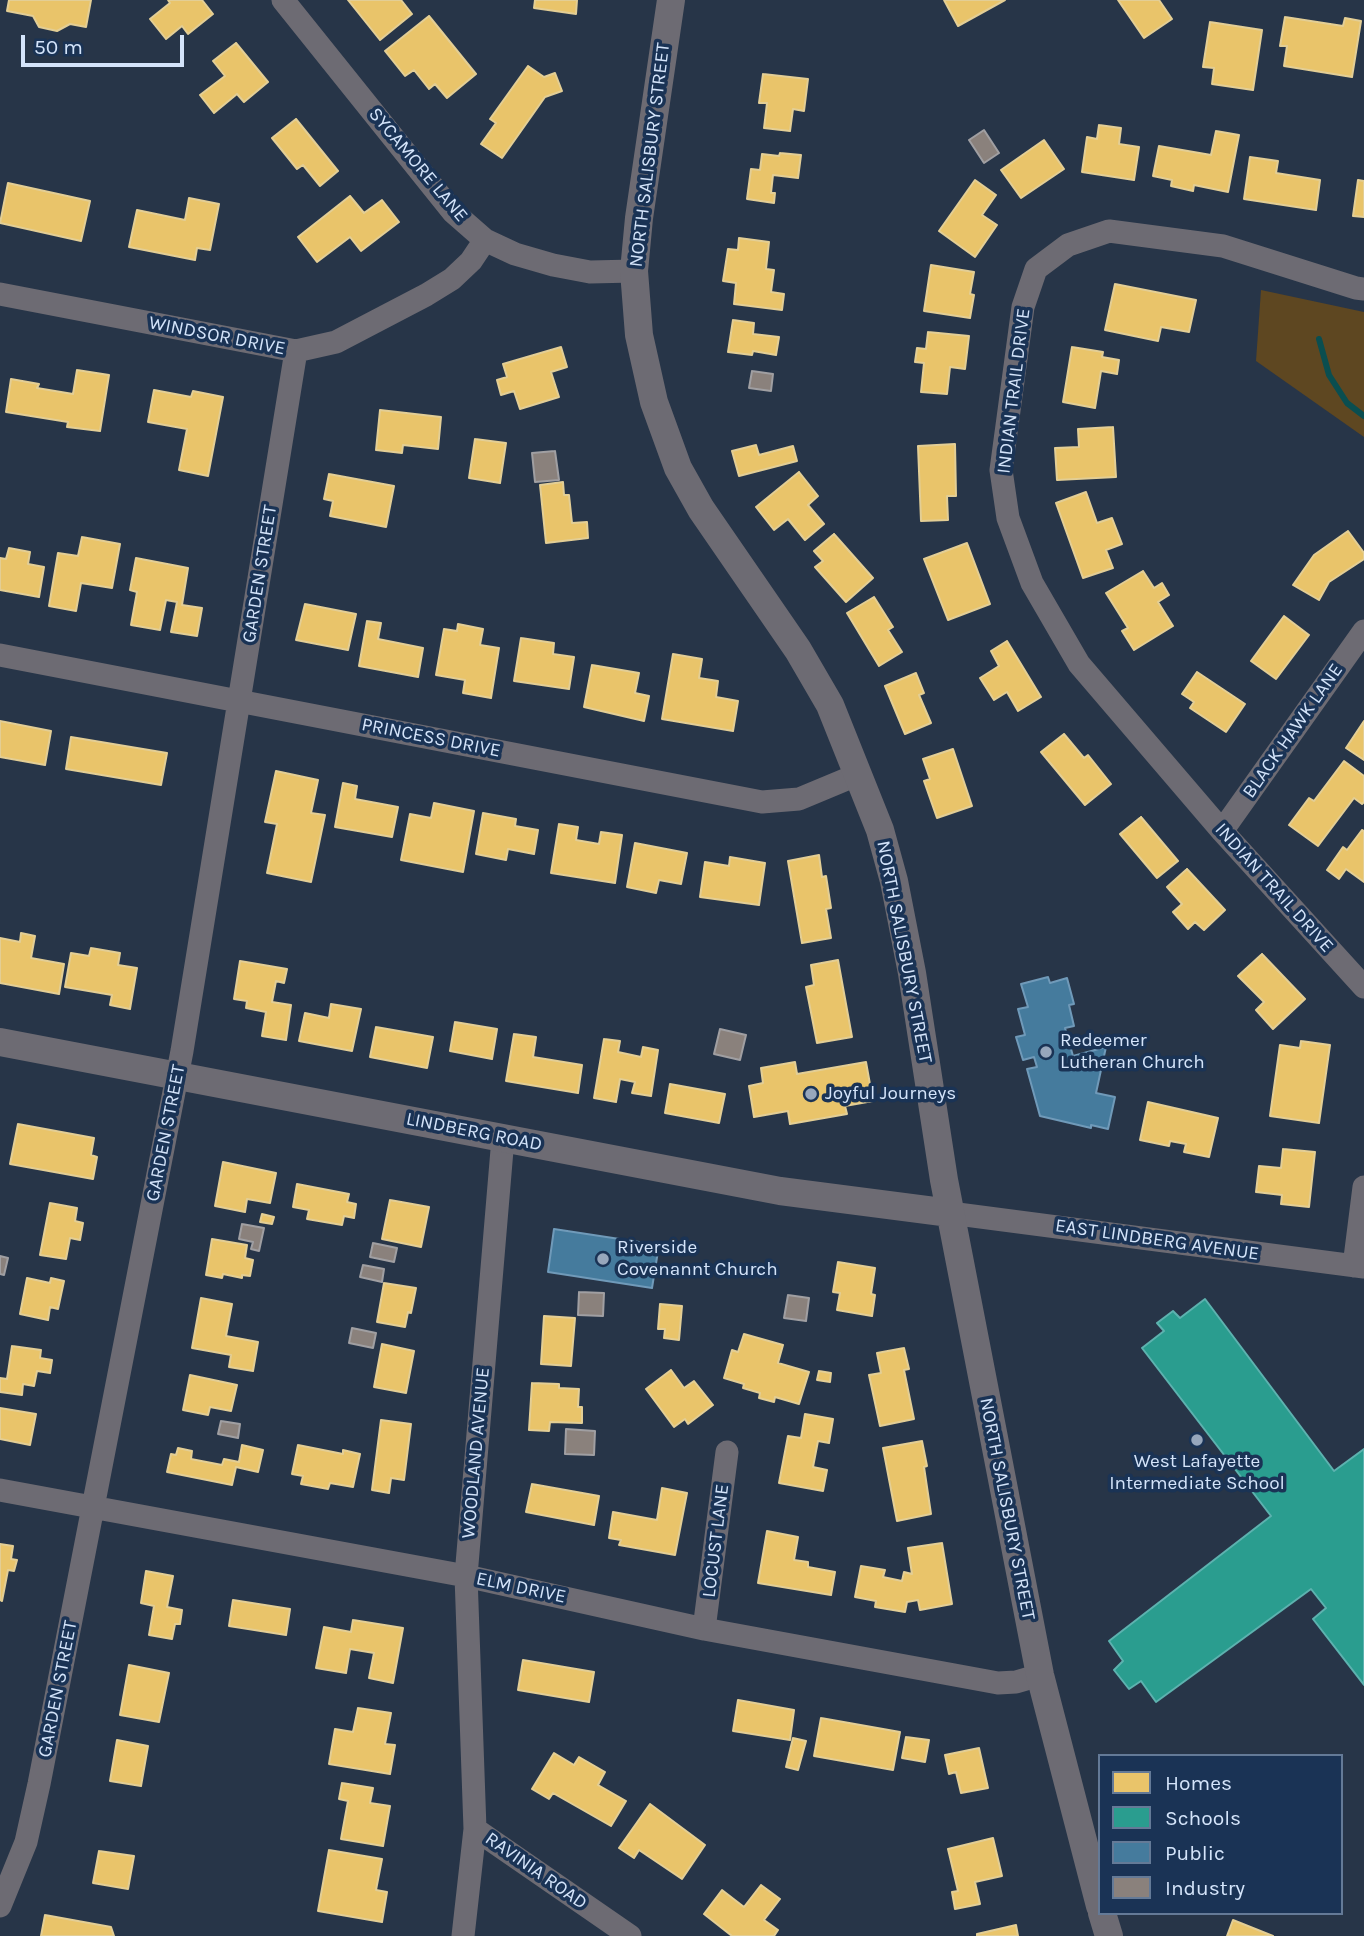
<!DOCTYPE html>
<html>
<head>
<meta charset="utf-8">
<style>
	body { margin:0 }
	#map { position:relative; width:1364px; height:1936px; overflow:hidden; background:#273548; font-family:Karla,sans-serif }
	canvas { display:block }
	.legend { position:absolute; left:1098px; top:1754px; width:245px; height:161px; box-sizing:border-box; background:#1a3355; border:2px solid #647a97; margin:0; padding:9px 12px; list-style:none; font-size:21px; color:#d4e4fa }
	.legend li { display:flex; align-items:center; gap:14px; height:35px }
	.legend b { width:35px; border:2px solid #647a97 }
	.scale { position:absolute; left:21px; top:35px; width:163px; height:32px; box-sizing:border-box; border:4px solid #d4e4fa; border-top:0; padding-left:9px; font-size:21px; line-height:24px; white-space:nowrap; color:#d4e4fa; -webkit-text-stroke:5px #1a3355; paint-order:stroke }
</style>
</head>
<body>
<div id="map">
<canvas width="1364" height="1936"></canvas>
<ul class="legend">
<li><b style="height:19px;background:#e9c46a"></b>Homes</li>
<li><b style="height:19px;background:#2a9d8f"></b>Schools</li>
<li><b style="height:19px;background:#457b9d"></b>Public</li>
<li><b style="height:19px;background:#8a817c"></b>Industry</li>
</ul>
<div class="scale">50 m</div>
</div>
<script>
const ctx = document.querySelector('canvas').getContext('2d');
ctx.lineJoin = 'round';
function paint(path, color) { ctx.fillStyle = color; ctx.fill(path, 'evenodd'); }
const poly = rows => new Path2D(rows.map(r => 'M' + r).join(''));
function stroke(path, color, width, dash) { ctx.strokeStyle = color; ctx.lineWidth = width; ctx.lineCap = dash ? 'butt' : 'round'; ctx.setLineDash(dash || []); ctx.stroke(path); }
function label(font, color, halo, rows, align = 'center') {
  ctx.font = font + ' Karla,sans-serif'; ctx.lineWidth = 7; ctx.setLineDash([]); ctx.textBaseline = 'middle'; ctx.strokeStyle = halo; ctx.fillStyle = color; for (const [text, x, y, turn = 0] of rows) {
    ctx.save(); ctx.translate(x, y); ctx.rotate((+turn || 0) * Math.PI / 180); ctx.textAlign = isNaN(turn) ? turn : align; if (halo) ctx.strokeText(text, 0, 0); ctx.fillText(text, 0, 0); ctx.restore();
  }
}
const green = poly([
	[1261,290,1364,312,1364,437,1256,361]
]);
const homes = poly([
	[9,0,91,0,86,27,70,24,57,31,39,27,33,16,7,11,9,0],
	[168,0,202,0,213,14,188,34,182,26,166,39,150,19,170,3,168,0],
	[348,0,401,0,412,14,380,40,348,0],
	[535,0,577,0,576,14,534,8,535,0],
	[944,0,1005,0,958,26,944,0],
	[1118,0,1159,0,1172,19,1144,38,1118,0],
	[429,16,476,74,447,98,435,84,429,89,414,70,405,76,385,51,429,16],
	[1285,17,1343,26,1345,18,1361,21,1352,77,1284,66,1287,46,1280,46,1285,17],
	[1210,22,1262,30,1253,90,1212,84,1214,68,1203,67,1210,22],
	[236,43,268,82,244,102,237,94,214,113,200,95,225,76,213,61,236,43],
	[528,66,544,77,555,73,562,91,545,97,502,158,481,144,496,123,490,119,528,66],
	[763,74,808,79,804,111,793,109,790,131,764,128,767,103,759,103,763,74],
	[296,119,338,171,320,186,303,165,297,169,272,138,296,119],
	[1099,125,1121,128,1119,144,1139,147,1134,180,1082,172,1087,137,1097,139,1099,125],
	[1216,131,1239,135,1228,192,1194,185,1193,191,1171,186,1172,180,1153,176,1159,146,1211,155,1216,131],
	[1044,140,1064,169,1021,198,1001,170,1044,140],
	[780,153,801,155,798,178,773,175,771,193,775,193,774,203,747,199,751,169,760,170,762,154,779,156,780,153],
	[1250,157,1278,161,1276,173,1320,180,1316,210,1244,199,1250,157],
	[975,180,996,195,982,215,997,225,975,257,939,231,975,180],
	[1358,180,1364,181,1364,217,1353,216,1358,180],
	[8,183,90,201,81,241,0,223,8,183],
	[350,196,364,213,382,200,399,222,361,251,350,237,317,262,298,237,350,196],
	[189,198,219,204,210,250,197,248,195,260,129,247,137,210,185,220,189,198],
	[739,238,769,242,766,269,774,270,771,292,784,294,782,310,734,304,736,283,723,281,728,249,738,250,739,238],
	[931,265,974,272,970,294,974,295,970,318,924,311,931,265],
	[1115,284,1196,300,1189,332,1161,327,1158,341,1105,330,1115,284],
	[733,320,754,323,753,334,779,337,776,355,753,351,752,355,728,352,733,320],
	[928,332,969,336,965,369,950,367,947,394,921,392,924,363,915,362,917,348,926,349,928,332],
	[561,347,567,367,551,372,559,397,520,409,514,391,501,395,497,380,507,377,503,364,561,347],
	[1072,347,1103,352,1102,357,1119,360,1117,374,1101,371,1095,408,1063,402,1072,347],
	[77,370,109,375,100,431,67,427,68,422,6,412,11,379,39,384,37,388,73,394,77,370],
	[154,390,191,397,193,391,223,397,208,476,179,470,187,429,148,422,154,390],
	[380,410,441,417,438,449,403,445,402,453,376,450,380,410],
	[1113,427,1116,477,1057,480,1055,448,1079,447,1078,429,1113,427],
	[475,439,506,443,500,483,469,478,475,439],
	[955,444,956,496,947,496,948,520,921,521,918,446,955,444],
	[756,445,759,455,793,446,797,461,739,476,732,451,756,445],
	[799,472,818,496,808,505,824,524,805,540,788,519,774,530,756,507,799,472],
	[329,474,394,486,386,527,330,516,333,501,324,499,329,474],
	[563,482,564,495,569,495,572,523,587,522,588,538,546,543,540,485,563,482],
	[1086,492,1097,523,1112,518,1122,544,1106,550,1113,568,1083,578,1056,503,1086,492],
	[1348,531,1364,553,1364,559,1329,582,1319,600,1293,585,1314,555,1348,531],
	[834,534,873,578,846,602,815,567,823,561,814,551,834,534],
	[82,537,120,544,112,588,81,583,76,611,49,606,58,553,78,556,82,537],
	[967,543,990,604,948,620,924,559,967,543],
	[9,548,30,552,28,564,44,567,39,597,0,590,0,558,6,559,9,548],
	[136,558,188,568,182,605,202,608,197,636,171,632,177,602,166,600,160,630,131,625,137,592,130,590,136,558],
	[1143,571,1154,588,1162,583,1169,595,1158,602,1173,626,1134,650,1122,631,1128,628,1106,593,1143,571],
	[874,597,893,627,888,630,902,652,879,666,847,613,874,597],
	[305,604,356,614,348,650,296,640,305,604],
	[1284,616,1309,635,1276,679,1251,661,1284,616],
	[367,621,381,623,378,639,423,648,418,677,359,666,367,621],
	[458,624,483,629,480,645,499,648,491,698,463,693,465,680,436,675,444,629,457,631,458,624],
	[521,638,554,643,553,654,574,657,569,689,514,681,521,638],
	[1007,641,1041,697,1018,711,1007,692,994,700,980,678,999,666,991,651,1007,641],
	[673,654,702,659,699,678,718,681,716,697,738,701,733,731,662,719,673,654],
	[592,665,639,673,635,693,649,696,644,721,584,707,592,665],
	[1197,672,1245,704,1226,732,1190,708,1194,702,1182,694,1197,672],
	[916,673,924,693,919,695,931,723,905,734,885,686,916,673],
	[0,721,51,731,45,765,0,757,0,721],
	[1364,721,1364,760,1346,748,1364,721],
	[1064,734,1084,758,1088,755,1111,784,1085,805,1041,752,1064,734],
	[71,737,167,753,161,785,66,769,71,737],
	[953,749,972,806,937,818,924,781,930,779,923,759,953,749],
	[1344,761,1364,776,1364,802,1362,804,1354,798,1318,846,1289,825,1309,798,1314,801,1344,761],
	[276,771,318,780,311,813,325,815,311,882,267,873,277,824,265,822,276,771],
	[343,783,357,786,355,799,398,807,392,837,335,827,343,783],
	[434,803,474,811,463,872,401,860,410,814,431,818,434,803],
	[483,813,516,819,515,826,538,830,534,854,508,849,506,860,476,854,483,813],
	[1141,817,1178,861,1157,878,1120,834,1141,817],
	[559,824,578,827,576,840,599,844,601,832,622,835,615,883,551,873,559,824],
	[1362,830,1364,831,1364,882,1346,869,1339,879,1327,870,1343,847,1347,850,1362,830],
	[635,843,687,853,681,884,659,880,656,893,627,887,635,843],
	[819,855,822,877,826,876,831,908,826,909,831,938,802,943,788,861,819,855],
	[730,857,765,863,759,905,700,897,705,862,729,866,730,857],
	[1187,869,1225,910,1204,930,1195,922,1188,929,1173,912,1182,904,1167,887,1187,869],
	[21,933,35,936,31,958,64,964,59,994,0,983,0,938,20,942,21,933],
	[91,948,120,953,118,965,137,968,130,1009,110,1005,112,995,65,987,71,953,89,956,91,948],
	[1262,954,1305,999,1273,1029,1256,1010,1264,1002,1238,976,1262,954],
	[838,960,852,1037,817,1043,806,987,814,985,811,965,838,960],
	[240,961,287,969,284,983,276,981,272,1002,291,1005,286,1040,262,1036,266,1012,246,1008,247,1001,234,999,240,961],
	[331,1004,361,1009,352,1051,299,1041,305,1013,329,1018,331,1004],
	[455,1022,497,1029,492,1059,450,1051,455,1022],
	[376,1027,433,1037,427,1068,370,1057,376,1027],
	[514,1034,536,1037,533,1057,582,1065,578,1093,506,1081,514,1034],
	[604,1039,620,1041,618,1052,641,1057,643,1047,658,1050,651,1096,632,1093,635,1082,620,1079,616,1102,594,1098,604,1039],
	[1301,1041,1330,1045,1319,1123,1270,1116,1280,1045,1300,1048,1301,1041],
	[795,1062,797,1074,866,1062,873,1101,845,1106,847,1114,790,1124,788,1111,754,1117,749,1086,763,1083,761,1068,795,1062],
	[670,1084,725,1094,719,1123,665,1113,670,1084],
	[1148,1102,1218,1118,1209,1157,1184,1152,1186,1144,1170,1141,1169,1146,1140,1140,1148,1102],
	[18,1124,94,1138,91,1155,97,1157,93,1179,10,1164,18,1124],
	[1283,1149,1315,1152,1309,1207,1281,1204,1282,1195,1256,1192,1259,1166,1281,1168,1283,1149],
	[223,1162,276,1173,270,1203,247,1199,245,1212,215,1206,223,1162],
	[297,1184,349,1194,347,1202,356,1204,354,1218,344,1216,342,1225,307,1219,309,1210,293,1207,297,1184],
	[390,1200,429,1207,421,1247,382,1239,390,1200],
	[50,1203,77,1208,75,1221,83,1223,80,1240,70,1238,66,1259,40,1255,50,1203],
	[262,1214,274,1217,272,1224,260,1222,262,1214],
	[212,1239,247,1245,245,1258,253,1260,250,1276,242,1275,242,1278,223,1274,222,1278,206,1275,212,1239],
	[838,1262,875,1268,871,1294,875,1295,872,1316,837,1310,840,1293,833,1292,838,1262],
	[27,1278,50,1283,51,1278,64,1281,58,1309,50,1307,48,1320,20,1314,27,1278],
	[384,1283,416,1288,411,1313,408,1312,405,1327,377,1322,384,1283],
	[201,1298,232,1304,226,1336,258,1342,253,1371,229,1367,231,1355,192,1348,201,1298],
	[660,1304,682,1306,679,1340,664,1338,665,1329,658,1329,660,1304],
	[544,1316,575,1318,571,1366,541,1364,544,1316],
	[744,1334,783,1345,778,1363,809,1372,799,1404,775,1397,774,1402,759,1398,760,1393,743,1388,744,1384,724,1378,732,1350,738,1352,744,1334],
	[382,1344,414,1351,406,1393,374,1387,382,1344],
	[12,1346,41,1350,40,1358,52,1360,50,1373,37,1371,34,1386,23,1384,22,1395,0,1392,0,1378,7,1379,12,1346],
	[904,1348,909,1369,904,1370,914,1419,880,1426,869,1375,881,1373,877,1353,904,1348],
	[671,1370,684,1388,694,1381,713,1405,688,1424,685,1419,674,1427,646,1389,671,1370],
	[819,1371,831,1373,830,1382,817,1380,819,1371],
	[190,1375,237,1385,231,1411,210,1407,208,1415,183,1410,190,1375],
	[532,1383,559,1384,559,1388,579,1389,578,1407,582,1407,582,1423,550,1422,549,1431,529,1430,532,1383],
	[0,1408,36,1414,30,1445,0,1439,0,1408],
	[805,1414,833,1419,829,1443,818,1441,813,1467,827,1470,823,1491,779,1483,788,1436,801,1438,805,1414],
	[381,1420,411,1424,404,1480,391,1478,389,1493,372,1490,381,1420],
	[922,1441,927,1466,924,1467,931,1514,897,1521,883,1448,922,1441],
	[242,1445,263,1450,258,1472,236,1467,232,1485,167,1472,171,1454,176,1455,178,1448,192,1451,191,1459,222,1465,224,1459,239,1462,242,1445],
	[298,1445,343,1454,343,1450,360,1454,353,1487,330,1483,328,1489,301,1484,303,1476,292,1474,298,1445],
	[532,1484,599,1496,594,1525,526,1512,532,1484],
	[662,1488,687,1493,675,1555,619,1545,621,1540,609,1538,613,1512,657,1520,662,1488],
	[767,1531,798,1537,794,1560,808,1562,808,1567,835,1572,831,1595,758,1583,767,1531],
	[942,1543,952,1604,920,1610,918,1600,907,1602,905,1612,875,1607,876,1601,855,1597,861,1566,885,1570,883,1577,902,1581,904,1572,912,1574,908,1548,942,1543],
	[0,1544,13,1546,11,1559,17,1560,14,1571,8,1570,2,1601,0,1600,0,1544],
	[146,1571,173,1576,167,1607,182,1610,180,1624,175,1624,172,1639,149,1635,154,1606,141,1603,146,1571],
	[233,1600,290,1609,286,1635,229,1626,233,1600],
	[353,1620,403,1628,393,1683,369,1678,374,1653,350,1649,346,1673,316,1668,324,1627,351,1632,353,1620],
	[523,1660,594,1672,589,1702,518,1690,523,1660],
	[129,1665,169,1673,159,1722,120,1715,129,1665],
	[738,1700,794,1710,790,1740,733,1731,738,1700],
	[358,1708,391,1713,385,1744,395,1745,390,1774,329,1764,335,1729,353,1732,358,1708],
	[821,1718,900,1732,893,1770,814,1756,821,1718],
	[906,1737,929,1740,925,1762,902,1758,906,1737],
	[793,1738,806,1741,798,1770,786,1767,793,1738],
	[117,1740,148,1746,141,1786,110,1781,117,1740],
	[979,1748,988,1788,961,1793,956,1772,949,1774,945,1755,979,1748],
	[554,1753,574,1765,579,1757,605,1772,598,1785,626,1801,611,1826,553,1793,549,1799,532,1789,554,1753],
	[342,1783,373,1788,370,1803,390,1806,383,1846,341,1839,348,1801,339,1799,342,1783],
	[650,1804,705,1845,682,1879,639,1850,634,1858,619,1848,650,1804],
	[993,1838,1002,1876,975,1882,980,1904,955,1909,952,1892,958,1891,948,1849,993,1838],
	[329,1850,382,1859,376,1890,387,1892,382,1922,318,1911,329,1850],
	[99,1851,134,1856,128,1889,93,1883,99,1851],
	[761,1885,780,1899,764,1920,778,1930,774,1936,732,1936,704,1914,722,1890,744,1907,761,1885],
	[45,1915,111,1927,114,1936,41,1936,45,1915],
	[1233,1920,1273,1936,1227,1936,1233,1920],
	[1016,1925,1018,1936,977,1936,977,1934,1016,1925]
]);
const schools = poly([
	[1205,1299,1334,1471,1364,1449,1364,1685,1313,1619,1326,1608,1311,1589,1156,1702,1141,1681,1129,1689,1114,1670,1123,1661,1109,1641,1271,1516,1142,1348,1164,1331,1157,1323,1173,1311,1180,1318,1205,1299]
]);
const public = poly([
	[1048,977,1050,983,1067,978,1074,1004,1069,1005,1074,1026,1065,1028,1073,1056,1106,1047,1096,1093,1115,1097,1108,1129,1091,1125,1091,1128,1040,1116,1027,1069,1037,1067,1034,1057,1023,1060,1016,1037,1025,1035,1018,1009,1028,1007,1021,984,1048,977],
	[554,1229,659,1245,652,1288,548,1272,554,1229]
]);
const industry = poly([
	[984,130,999,153,984,163,969,140,984,130],
	[752,371,773,374,771,391,749,388,752,371],
	[555,451,559,480,535,482,532,453,555,451],
	[720,1029,746,1035,740,1060,714,1054,720,1029],
	[242,1224,264,1228,259,1251,251,1249,253,1242,239,1239,242,1224],
	[373,1243,397,1248,394,1262,370,1257,373,1243],
	[0,1256,8,1258,4,1275,0,1274,0,1256],
	[363,1265,384,1269,382,1282,360,1277,363,1265],
	[579,1292,604,1293,603,1316,578,1315,579,1292],
	[788,1295,809,1298,806,1321,784,1318,788,1295],
	[352,1328,376,1333,373,1348,349,1343,352,1328],
	[221,1421,240,1424,238,1438,218,1434,221,1421],
	[566,1429,595,1431,594,1455,565,1454,566,1429]
]);
const stream = poly([
	[1319,339,1329,375,1347,403,1364,416]
]);
const minor = poly([
	[283,0,453,212,485,240,515,254,553,265,590,272,634,271],
	[1364,289,1356,288,1223,246,1109,231,1068,245,1036,269,1023,307,1001,470,1008,518,1032,583,1079,664,1222,831,1364,987],
	[0,294,296,351,336,342,426,295,452,279,471,261,485,240],
	[0,655,762,802,799,799,859,774],
	[1222,831,1364,631],
	[950,1213,1364,1267],
	[1354,1266,1364,1187],
	[0,1490,466,1576,704,1629,998,1683,1016,1682,1040,1675],
	[704,1629,727,1452],
	[475,1829,630,1936],
	[0,1906,26,1842,39,1784,182,1051,296,351],
	[463,1936,475,1829,466,1576,503,1138]
]);
const tertiary = poly([
	[671,0,639,218,634,271,639,335,654,402,678,468,701,509,798,650,830,705,880,830,894,881,912,973,944,1180,1040,1675,1100,1906],
	[0,1042,780,1191,950,1213],
	[1102,1913,1109,1936]
]);
const markers = [
	[1046,1052,7,"#97a7bc"],
	[811,1094,7,"#97a7bc"],
	[603,1259,7,"#97a7bc"],
	[1197,1440,7,"#97a7bc"]
];
const streetNames = [
	["NORTH SALISBURY STREET",650,155,-83],
	["SYCAMORE LANE",418,165,50],
	["WINDSOR DRIVE",217,336,11],
	["INDIAN TRAIL DRIVE",1014,391,-83],
	["GARDEN STREET",260,574,-81],
	["BLACK HAWK LANE",1293,731,-55],
	["PRINCESS DRIVE",431,738,11],
	["INDIAN TRAIL DRIVE",1274,888,48],
	["NORTH SALISBURY STREET",904,952,79],
	["LINDBERG ROAD",474,1132,11],
	["GARDEN STREET",166,1133,-79],
	["EAST LINDBERG AVENUE",1157,1240,8],
	["WOODLAND AVENUE",476,1453,-85],
	["NORTH SALISBURY STREET",1007,1509,79],
	["LOCUST LANE",716,1541,-83],
	["ELM DRIVE",521,1588,12],
	["GARDEN STREET",58,1689,-79],
	["RAVINIA ROAD",536,1871,35]
];
const poiNames = [
	["Redeemer",1060,1041],
	["Lutheran Church",1060,1063],
	["Joyful Journeys",825,1094],
	["Riverside",617,1248],
	["Covenannt Church",617,1270],
	["West Lafayette",1197,1462,"center"],
	["Intermediate School",1197,1484,"center"]
];
paint(green, '#5e4721');
paint(homes, '#e9c46a');
stroke(homes, '#e3ce95', 2);
paint(schools, '#2a9d8f');
stroke(schools, '#5db2af', 2);
paint(public, '#457b9d');
stroke(public, '#709ab9', 2);
paint(industry, '#8a817c');
stroke(industry, '#a09fa2', 2);
stroke(stream, '#0a4e50', 6);
stroke(minor, '#6d6b73', 23);
stroke(tertiary, '#6d6b73', 28);
for (const [x, y, r, color] of markers) { const dot = new Path2D(); dot.arc(x, y, r, 0, 2 * Math.PI); ctx.fillStyle = color; ctx.fill(dot); stroke(dot, '#1a3355', 2.5); }
label('19px', '#d4e4fa', '#1a3355', streetNames);
label('19px', '#d4e4fa', '#1a3355', poiNames, 'left');
</script>
</body>
</html>
